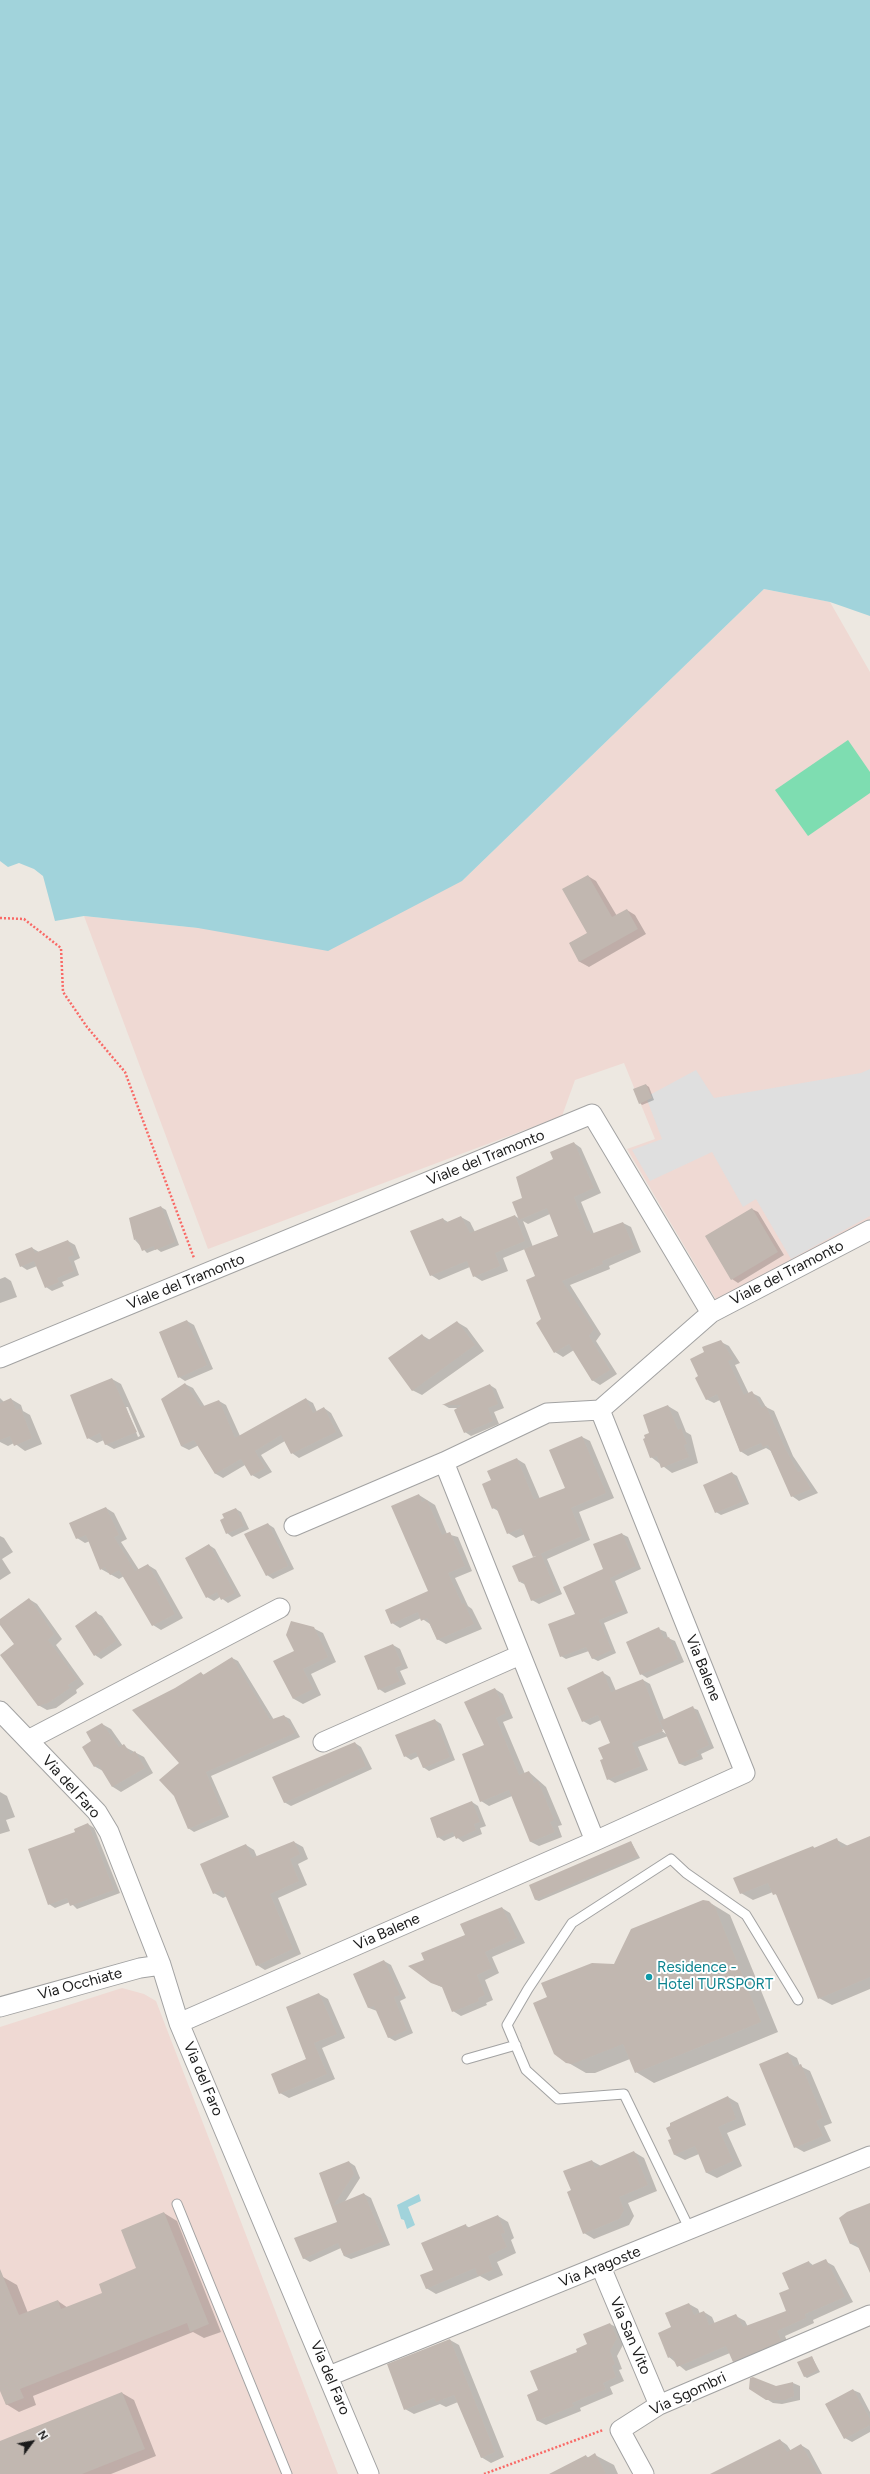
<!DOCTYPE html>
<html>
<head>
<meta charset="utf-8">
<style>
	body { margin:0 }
	#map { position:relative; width:870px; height:2474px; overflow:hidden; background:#ede8e1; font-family:Figtree,sans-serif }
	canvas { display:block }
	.north { position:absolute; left:12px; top:2422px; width:40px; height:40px; -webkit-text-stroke:3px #fff; paint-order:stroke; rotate:58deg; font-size:11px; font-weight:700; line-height:16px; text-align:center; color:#1b1b1b }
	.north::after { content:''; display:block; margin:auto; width:14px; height:18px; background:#1b1b1b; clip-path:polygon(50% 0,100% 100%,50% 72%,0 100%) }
</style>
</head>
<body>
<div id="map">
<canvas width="870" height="2474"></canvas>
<div class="north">N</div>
</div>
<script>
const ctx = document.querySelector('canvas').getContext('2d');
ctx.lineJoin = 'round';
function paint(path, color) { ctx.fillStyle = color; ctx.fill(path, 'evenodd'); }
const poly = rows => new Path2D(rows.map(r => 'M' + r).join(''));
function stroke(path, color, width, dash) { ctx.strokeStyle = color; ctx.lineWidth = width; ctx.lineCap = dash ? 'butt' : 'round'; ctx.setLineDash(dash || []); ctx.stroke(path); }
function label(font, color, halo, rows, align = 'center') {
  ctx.font = font + ' Figtree,sans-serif'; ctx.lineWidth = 4; ctx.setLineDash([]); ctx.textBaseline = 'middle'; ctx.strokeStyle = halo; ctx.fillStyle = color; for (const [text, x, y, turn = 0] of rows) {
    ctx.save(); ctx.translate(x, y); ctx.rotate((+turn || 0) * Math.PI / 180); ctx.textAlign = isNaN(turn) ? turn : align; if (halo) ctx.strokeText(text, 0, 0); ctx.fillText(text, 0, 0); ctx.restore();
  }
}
const military = poly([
	[764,589,830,602,870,672,870,1220,718,1303,627,1149,655,1139,624,1063,575,1080,562,1116,208,1249,84,916,198,928,462,881],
	[122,1988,144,1994,156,2001,338,2474,0,2474,0,2027]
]);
const pitch = poly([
	[848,740,870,772,870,793,808,836,775,790]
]);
const parking = poly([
	[870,1069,870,1216,791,1259,756,1199,743,1207,712,1152,650,1181,632,1150,662,1139,646,1097,696,1070,714,1098,861,1073]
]);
const water = poly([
	[0,0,870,0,870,616,830,602,764,589,462,881,328,951,198,928,84,916,55,921,43,876,34,869,19,863,8,867,0,861],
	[419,2194,421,2201,408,2207,415,2225,407,2229,404,2220,401,2219,397,2205]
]);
const shadow = poly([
	[588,876,596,881,617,916,627,910,635,915,646,934,589,967,580,962,570,943,589,933],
	[646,1085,649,1087,654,1100,642,1105,640,1103],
	[574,1143,581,1148,601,1193,581,1202,594,1234,623,1223,631,1227,641,1252,609,1266,610,1269,570,1285,601,1334,596,1341,617,1374,600,1385,592,1380,574,1350,563,1357,555,1352,542,1320,536,1276,525,1249,503,1258,508,1271,482,1281,474,1276,470,1267,439,1280,431,1275,443,1219,448,1222,461,1217,470,1222,475,1232,515,1216,520,1219,523,1199,554,1159],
	[550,1214,559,1236,533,1247,523,1221,528,1224],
	[161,1207,166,1210,179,1245,161,1252,157,1249,147,1253,135,1240],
	[752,1209,758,1212,784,1255,738,1283,732,1279],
	[68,1241,75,1245,80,1258,74,1261,79,1275,62,1282,64,1286,52,1291,46,1287,37,1266,27,1270,21,1266,32,1248,39,1252],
	[5,1277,11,1281,17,1297,0,1303,0,1279],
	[187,1321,194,1325,213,1369,185,1381,179,1377],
	[457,1322,467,1328,484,1351,422,1395,412,1390,422,1335,430,1340],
	[721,1342,729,1346,740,1363,735,1365,749,1394,752,1393,760,1397,766,1407,774,1411,793,1456,818,1493,799,1501,792,1496,771,1451,766,1448,748,1456,740,1451,720,1400,714,1403,706,1399,699,1376,705,1352],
	[112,1379,121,1384,145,1437,114,1449,105,1444,104,1440,97,1443,88,1438],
	[126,1407,128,1407,140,1436,138,1437],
	[185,1384,193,1388,205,1407,219,1401,226,1405,240,1436,306,1399,313,1403,317,1412,324,1408,331,1413,343,1436,299,1458,292,1453,285,1441,261,1455,272,1472,259,1479,252,1475,245,1465,223,1478,216,1474,199,1445,189,1450,181,1446],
	[490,1385,496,1389,504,1408,494,1412,499,1424,471,1436,465,1432,459,1408,449,1408,444,1405],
	[0,1398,4,1402,11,1399,21,1405,23,1411,30,1415,42,1444,25,1451,14,1443,8,1446,0,1442],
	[668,1406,678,1412,686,1432,691,1435,698,1463,672,1473,651,1457],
	[582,1437,590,1441,614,1498,579,1512,590,1540,547,1559,562,1594,539,1604,532,1600,526,1585,520,1582,536,1557,525,1534,516,1538,508,1533,500,1512,493,1508,493,1480,517,1459,525,1464,540,1499,566,1488],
	[732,1473,737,1476,749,1504,721,1515,716,1512],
	[419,1495,435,1505,447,1534,458,1537,472,1571,455,1578,468,1606,472,1609,482,1629,446,1644,437,1639,430,1624,421,1618,400,1628,392,1623,430,1592],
	[106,1508,114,1513,127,1539,121,1542,139,1570,148,1565,156,1570,183,1618,161,1630,153,1625,124,1576,119,1579,101,1569,90,1541,85,1543,77,1538],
	[236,1509,241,1512,249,1529,232,1537,227,1533,225,1519],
	[268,1524,274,1528,294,1569,273,1579,267,1575],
	[622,1534,628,1537,641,1569,615,1581,628,1613,604,1623,616,1653,598,1661,592,1658,589,1651,566,1659,561,1656,576,1614,604,1570,595,1545],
	[0,1536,4,1538,13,1552,2,1559,11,1573,0,1580],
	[209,1545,215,1549,241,1596,228,1603,220,1597,214,1601,207,1597],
	[29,1599,37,1604,62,1639,56,1645,84,1684,76,1690,77,1693,56,1708,47,1710,38,1705,15,1645,0,1623,0,1620],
	[96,1613,102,1616,122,1645,101,1659,95,1655],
	[313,1628,323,1633,336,1662,311,1674,321,1695,303,1704,294,1699,295,1652],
	[659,1629,666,1632,668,1638,675,1641,684,1662,647,1678,641,1674],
	[393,1645,400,1649,408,1668,400,1671,406,1684,385,1693,379,1689],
	[232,1658,238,1661,274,1720,284,1716,290,1719,300,1737,211,1776,229,1817,194,1832,188,1828,180,1763,176,1689,201,1673,204,1675],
	[602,1672,610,1677,616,1691,643,1680,650,1684,664,1720,693,1708,698,1710,714,1748,701,1754,703,1759,685,1766,680,1764,668,1736,638,1747,648,1770,615,1783,608,1779,604,1760,611,1744,601,1720,590,1725,583,1721],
	[660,1728,666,1731,666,1734,659,1729],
	[495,1689,503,1694,513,1718,503,1722,525,1774,529,1772,546,1787,562,1825,558,1826,562,1837,539,1846,531,1842,512,1796,489,1806,481,1801,485,1746],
	[435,1720,441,1724,455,1760,429,1771,423,1767,419,1756,411,1760,405,1756],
	[102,1724,111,1729,123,1746,144,1757,153,1773,121,1792,113,1787,103,1771,94,1766,92,1742],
	[355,1743,361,1747,372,1769,291,1806,284,1802],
	[0,1792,7,1796,15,1817,6,1820,10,1831,0,1834],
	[472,1802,478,1806,486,1826,480,1828,482,1834,463,1842,455,1836,444,1841,438,1837],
	[88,1824,94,1828,120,1893,77,1909,70,1902,55,1908,49,1904,76,1832],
	[837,1840,848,1846,870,1840,870,1989,832,2005,819,1998,779,1897,773,1892,753,1900,741,1893,813,1847,815,1848],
	[294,1842,303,1847,308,1859,298,1864,307,1885,278,1898,301,1954,265,1970,257,1965,227,1896,223,1898,214,1893,246,1845,254,1850,257,1857],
	[631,1842,640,1858,539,1901,536,1900,530,1886],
	[712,1904,730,1915,778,2032,654,2083,636,2072,630,2059,595,2073,586,2073,567,2062,615,1965],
	[502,1908,510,1913,525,1943,492,1957,499,1973,485,1980,493,2000,486,2003,487,2005,461,2016,453,2011,444,1988,431,1982,466,1936],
	[384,1961,391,1965,406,1998,400,2001,413,2033,395,2041,388,2037,377,2011,369,2008,354,1974],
	[319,1994,328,1999,345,2038,322,2048,335,2079,289,2098,280,2093,307,2060,288,2007],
	[788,2053,797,2058,800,2066,810,2071,832,2123,824,2126,831,2141,804,2152,795,2147],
	[728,2097,738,2103,746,2125,727,2133,742,2166,717,2178,707,2173,699,2154,685,2160,675,2155,669,2141],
	[634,2152,644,2158,657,2191,628,2203,634,2216,629,2225,594,2239,584,2233,572,2191,592,2161,601,2166],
	[349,2162,355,2166,360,2178,344,2203,364,2194,371,2198,390,2245,351,2259,344,2256,341,2248,310,2262,303,2258,338,2223,320,2173],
	[870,2204,870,2269,859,2248,851,2244,841,2219],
	[164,2213,177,2221,221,2332,204,2338,193,2332,33,2396,36,2405,19,2412,6,2404,0,2388,0,2279,3,2277,17,2285,28,2313,58,2301,68,2308,104,2294,138,2269],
	[498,2216,508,2222,514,2238,511,2240,516,2253,497,2262,503,2275,489,2281,480,2276,436,2294,426,2288,435,2270,465,2225,470,2228],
	[825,2261,834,2266,853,2302,813,2320,814,2323,785,2336,789,2346,742,2366,733,2361,730,2353,686,2371,669,2357,672,2328,689,2304,698,2309,700,2314,704,2312,712,2317,715,2324,736,2316,745,2321,748,2327,788,2311,809,2262,814,2266],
	[610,2324,618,2328,624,2343,617,2356,622,2369,619,2370,624,2381,610,2387,613,2394,580,2408,581,2411,546,2425,538,2421,539,2391],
	[450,2340,459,2345,504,2457,491,2463,481,2457,458,2402,446,2407,440,2404,414,2414,405,2409],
	[812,2357,820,2372,807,2378,804,2376],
	[793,2383,800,2386,800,2400,782,2404,773,2403,750,2389,776,2387],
	[853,2390,860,2393,870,2412,870,2432,852,2442,845,2438,826,2404],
	[122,2393,134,2400,156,2456,111,2474,0,2474,0,2442],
	[780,2440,787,2445,791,2451,801,2445,809,2450,822,2474,731,2474],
	[595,2455,614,2465,618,2474,561,2474,586,2456,589,2458]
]);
const building = poly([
	[588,875,612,917,627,909,638,929,579,962,569,943,587,933,562,889],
	[646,1084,652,1098,639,1104,633,1089],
	[574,1142,594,1188,574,1197,587,1231,589,1230,591,1234,623,1222,634,1248,602,1261,603,1264,562,1281,594,1329,589,1336,610,1370,592,1381,569,1344,554,1353,536,1323,541,1319,526,1280,535,1276,524,1249,558,1236,547,1208,519,1220,512,1202,522,1198,516,1177,553,1159,550,1152],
	[161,1206,175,1242,155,1250,154,1246,142,1251,137,1239,134,1240,129,1218],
	[752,1208,778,1252,731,1280,705,1236],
	[515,1215,525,1241,495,1253,500,1266,473,1277,467,1261,430,1276,410,1231,443,1218,445,1223,461,1216,470,1233],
	[68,1240,74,1255,68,1257,74,1271,57,1278,59,1282,45,1288,34,1261,20,1267,15,1254,32,1247,35,1253],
	[187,1320,207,1365,178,1378,159,1332],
	[457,1321,475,1345,412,1391,388,1358,422,1334,427,1341],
	[721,1340,733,1359,728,1361,744,1395,752,1391,762,1408,766,1406,786,1450,798,1472,801,1471,811,1489,791,1497,768,1445,763,1447,761,1443,740,1452,717,1394,706,1400,695,1378,698,1376,690,1359,704,1352,702,1347],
	[112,1378,137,1432,105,1445,100,1433,87,1439,70,1395],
	[185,1383,201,1407,219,1400,235,1438,306,1398,313,1413,324,1407,336,1432,291,1454,281,1435,255,1451,265,1468,251,1476,241,1459,215,1474,194,1440,181,1446,161,1399],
	[490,1384,498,1404,488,1408,493,1421,464,1433,454,1410,462,1405,442,1405],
	[11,1398,16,1410,21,1409,32,1438,14,1446,10,1436,0,1440,0,1403],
	[668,1405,678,1430,681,1428,687,1444,684,1445,689,1457,661,1468,657,1456,650,1458,643,1439,645,1438,644,1435,649,1433,643,1415],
	[582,1436,606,1493,571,1508,582,1536,533,1557,521,1528,507,1534,496,1507,492,1509,482,1484,491,1480,487,1471,517,1458,534,1500,565,1488,549,1450],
	[732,1472,744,1501,715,1513,703,1485],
	[419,1494,422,1502,427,1500,442,1535,450,1532,465,1566,448,1573,462,1604,464,1603,474,1624,437,1640,427,1618,421,1621,418,1612,391,1624,385,1610,428,1591,391,1506],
	[106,1507,119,1535,114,1537,135,1571,148,1564,175,1614,152,1626,119,1570,110,1575,105,1567,100,1570,86,1535,76,1539,69,1523],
	[236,1508,244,1526,226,1534,220,1520,224,1518,222,1514],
	[268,1523,288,1566,266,1576,244,1534],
	[622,1533,636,1566,610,1578,624,1610,599,1620,612,1650,592,1659,586,1647,560,1657,548,1624,575,1614,563,1587,603,1569,593,1544],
	[209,1544,235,1593,221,1600,217,1592,206,1598,185,1558],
	[541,1554,556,1591,531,1601,523,1581,519,1582,512,1566],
	[29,1598,54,1634,48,1640,77,1679,68,1685,70,1688,48,1703,38,1706,0,1655,14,1644,0,1625,0,1619],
	[96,1611,116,1641,94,1656,75,1626],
	[291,1621,314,1627,328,1657,303,1669,313,1689,293,1699,273,1661,294,1651,286,1635],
	[659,1627,664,1639,669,1637,678,1659,640,1675,626,1642],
	[393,1644,402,1665,395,1668,400,1681,378,1690,364,1656],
	[232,1657,270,1720,284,1715,295,1733,206,1772,223,1814,188,1829,174,1796,159,1780,179,1763,132,1710,175,1688,201,1672,203,1675],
	[603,1671,611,1692,643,1679,663,1731,632,1743,641,1766,607,1780,600,1760,603,1759,598,1748,610,1743,598,1715,582,1722,567,1688],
	[495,1688,506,1713,496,1718,519,1775,529,1771,534,1783,538,1781,554,1820,550,1822,555,1832,530,1842,509,1790,480,1802,462,1754,484,1745,464,1702],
	[693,1706,709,1745,696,1751,699,1756,679,1764,660,1721],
	[435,1719,450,1757,423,1768,416,1752,404,1757,395,1735],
	[102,1723,119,1747,124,1744,131,1754,135,1751,145,1768,112,1787,98,1764,94,1767,82,1747,91,1741,86,1732],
	[355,1742,366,1766,284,1803,272,1777],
	[472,1801,480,1822,474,1824,476,1830,456,1839,453,1832,437,1838,430,1818],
	[88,1823,114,1890,70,1906,67,1898,48,1905,28,1849,75,1832,74,1829],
	[870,1836,870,1977,818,1999,776,1894,773,1895,768,1883,740,1894,733,1878,813,1846,814,1848,837,1838,841,1848],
	[294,1841,300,1854,290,1859,299,1881,270,1894,293,1949,256,1966,223,1890,213,1894,200,1864,246,1844,252,1858],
	[631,1841,638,1856,535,1900,529,1885],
	[703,1900,709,1901,715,1907,761,2022,635,2073,623,2044,572,2064,566,2063,554,2054,533,2003,547,1997,541,1983,592,1963,614,1964,631,1929],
	[502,1907,517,1938,485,1952,492,1968,477,1975,485,1995,478,1998,479,2001,452,2012,442,1987,431,1983,408,1966,424,1960,421,1953,465,1935,460,1924],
	[384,1960,400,1995,394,1997,407,2030,388,2038,374,2006,368,2008,353,1974],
	[319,1993,337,2034,314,2043,327,2074,279,2094,271,2074,306,2059,286,2007],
	[788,2052,794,2067,801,2064,823,2118,816,2121,823,2136,794,2148,759,2064],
	[728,2096,736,2119,718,2127,733,2161,706,2173,695,2146,674,2155,668,2140,671,2139,666,2128,670,2126,670,2123],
	[634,2151,648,2185,619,2197,624,2210,619,2219,583,2234,567,2192,571,2190,563,2171,592,2160,595,2168],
	[349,2161,354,2174,333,2206,364,2193,384,2241,344,2256,338,2243,303,2259,294,2238,337,2222,319,2173],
	[870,2203,870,2273,856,2242,850,2244,839,2218,847,2212],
	[164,2212,209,2324,190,2332,187,2323,20,2389,24,2398,6,2405,0,2391,0,2269,19,2315,58,2300,61,2309,102,2293,99,2284,136,2268,121,2230],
	[498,2215,505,2233,501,2234,507,2247,488,2256,493,2270,478,2276,475,2268,426,2289,420,2275,433,2270,421,2243,466,2224,467,2228],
	[826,2259,845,2297,805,2314,806,2318,777,2331,781,2341,733,2362,726,2346,677,2367,672,2356,668,2358,658,2333,671,2327,665,2313,689,2303,694,2315,704,2311,709,2325,736,2314,743,2327,786,2311,779,2293,789,2289,782,2273,809,2261,810,2266],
	[610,2323,617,2338,610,2351,615,2364,612,2366,616,2377,603,2383,606,2389,572,2403,574,2406,537,2421,527,2395,538,2390,530,2371,577,2352,576,2349,587,2344,583,2334],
	[450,2339,495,2452,481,2458,454,2395,436,2402,434,2398,404,2410,387,2364],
	[812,2356,818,2370,804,2377,797,2362],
	[753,2377,776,2386,793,2382,794,2396,785,2400,766,2400,749,2389,750,2378],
	[853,2389,870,2419,870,2425,844,2439,825,2404],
	[122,2392,145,2449,82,2474,0,2474,0,2441],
	[780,2439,787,2452,801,2444,818,2474,710,2474],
	[595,2453,606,2474,549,2474,586,2455,587,2458]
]);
const path = poly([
	[0,918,24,919,61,948,63,992,87,1027,125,1072,194,1258],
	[484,2474,603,2430]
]);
const lane = poly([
	[467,2059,516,2045],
	[177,2204,287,2474],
	[690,2230,624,2094,558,2099,526,2070,507,2025,528,1989,572,1923,671,1859,686,1873,746,1915,798,2000]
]);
const street = poly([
	[0,1358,592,1114,711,1313,870,1230],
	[444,1462,595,1841],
	[294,1526,444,1462,547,1413,600,1410,711,1313],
	[0,1711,97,1812,109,1832,161,1965,179,2023,369,2474],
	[28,1740,280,1608],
	[323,1742,520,1655],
	[0,2007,140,1968,161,1965],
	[179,2023,595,1841,745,1773,600,1410],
	[601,2267,659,2405],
	[329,2376,870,2156],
	[644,2474,620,2430,659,2405,870,2315]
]);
const markers = [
	[649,1977,4,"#0f9aa8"]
];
const streetNames = [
	["Viale del Tramonto",486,1158,-22],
	["Viale del Tramonto",787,1273,-27],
	["Viale del Tramonto",186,1282,-22],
	["Via Balene",703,1668,68],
	["Via del Faro",71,1787,48],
	["Via Balene",387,1932,-24],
	["Via Occhiate",80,1984,-15],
	["Via del Faro",203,2079,67],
	["Via Aragoste",600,2267,-22],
	["Via San Vito",630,2336,67],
	["Via del Faro",330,2378,67],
	["Via Sgombri",688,2394,-25]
];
const cultureNames = [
	["Residence -",657,1968],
	["Hotel TURSPORT",657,1985]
];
paint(military, '#efd9d3');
paint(pitch, '#7eddb1');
paint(parking, '#dfdfdf');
paint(water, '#a1d3db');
paint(shadow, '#0003');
paint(building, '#c1b7b0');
stroke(lane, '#a2a2a2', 11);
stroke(street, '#a2a2a2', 21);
stroke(path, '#f96966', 2.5, [2, 2]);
stroke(lane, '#fff', 9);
stroke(street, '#fff', 19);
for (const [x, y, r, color] of markers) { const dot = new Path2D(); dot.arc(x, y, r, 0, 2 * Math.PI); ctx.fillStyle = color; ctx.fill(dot); stroke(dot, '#fff', 1.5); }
label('15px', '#1b1b1b', '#fff', streetNames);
label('15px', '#0d838f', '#fff', cultureNames, 'left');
</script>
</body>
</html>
